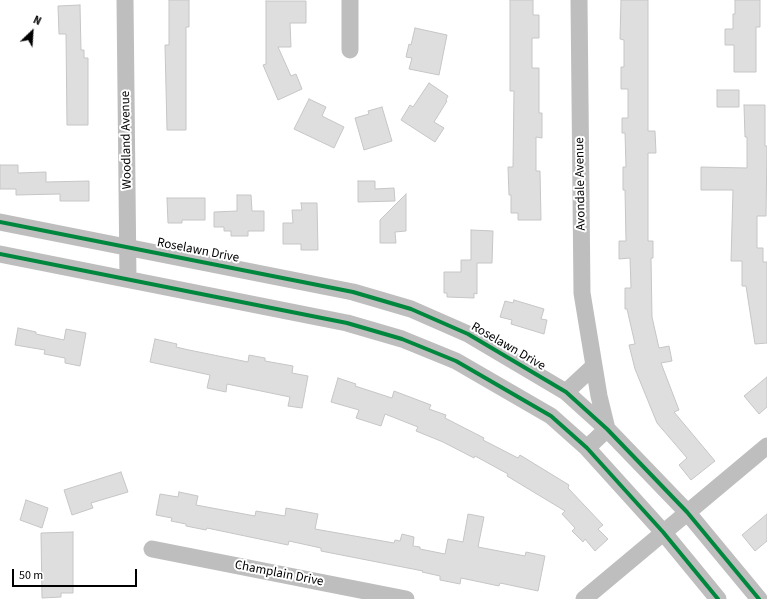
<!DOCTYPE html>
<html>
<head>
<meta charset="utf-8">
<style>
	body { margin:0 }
	#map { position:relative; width:767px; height:599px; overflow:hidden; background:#fff; font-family:"Source Sans 3",sans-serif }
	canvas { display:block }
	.north { position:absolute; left:12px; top:12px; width:40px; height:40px; -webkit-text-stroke:3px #fff; paint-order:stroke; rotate:25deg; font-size:11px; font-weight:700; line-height:16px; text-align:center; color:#000 }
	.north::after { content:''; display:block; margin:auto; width:14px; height:18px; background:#000; clip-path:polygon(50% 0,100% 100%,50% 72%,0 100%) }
	.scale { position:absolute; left:12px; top:569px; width:125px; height:18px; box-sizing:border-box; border:2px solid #000; border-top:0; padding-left:5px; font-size:12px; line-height:14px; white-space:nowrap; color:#000; -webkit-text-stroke:3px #fff; paint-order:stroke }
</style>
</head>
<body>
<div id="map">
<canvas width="767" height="599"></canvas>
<div class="north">N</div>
<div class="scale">50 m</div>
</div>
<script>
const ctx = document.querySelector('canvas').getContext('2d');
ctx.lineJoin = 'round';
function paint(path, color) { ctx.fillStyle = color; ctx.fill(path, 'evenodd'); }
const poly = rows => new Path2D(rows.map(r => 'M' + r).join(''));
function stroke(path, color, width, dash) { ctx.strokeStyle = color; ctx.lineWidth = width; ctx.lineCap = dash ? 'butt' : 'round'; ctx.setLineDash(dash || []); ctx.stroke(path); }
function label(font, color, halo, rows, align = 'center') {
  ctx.font = font + ' "Source Sans 3",sans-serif'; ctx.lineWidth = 4; ctx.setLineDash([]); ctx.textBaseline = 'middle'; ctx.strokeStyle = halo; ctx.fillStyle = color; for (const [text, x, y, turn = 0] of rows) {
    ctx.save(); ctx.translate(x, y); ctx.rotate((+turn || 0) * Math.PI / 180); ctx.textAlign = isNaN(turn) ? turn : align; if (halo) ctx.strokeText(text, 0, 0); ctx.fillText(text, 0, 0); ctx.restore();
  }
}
const building = poly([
	[169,0,189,0,189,27,186,27,186,130,167,130,165,45,169,45,169,0],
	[510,0,533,0,533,15,539,15,539,38,532,38,532,68,539,68,539,113,542,113,542,138,536,137,536,171,540,171,541,220,518,220,518,213,511,213,511,195,509,195,508,167,513,167,514,91,510,91,510,0],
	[621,0,648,0,648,131,655,131,656,153,648,153,648,241,653,241,653,258,651,258,652,317,659,348,669,346,672,361,661,363,679,410,674,412,715,461,691,480,679,465,687,458,657,423,635,369,629,345,635,344,627,309,625,309,625,288,631,288,630,258,619,259,619,241,626,241,625,190,623,190,623,167,626,167,625,133,622,133,622,118,628,118,628,89,621,89,621,67,624,67,624,40,620,39,621,0],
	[735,0,760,0,760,27,756,27,756,72,734,72,734,45,725,45,725,29,733,29,733,14,735,14,735,0],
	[266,1,306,1,306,23,290,23,291,47,278,47,291,76,296,74,302,89,278,100,263,65,266,64,266,1],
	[80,5,81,50,84,50,84,58,88,58,88,125,67,125,66,34,59,34,58,6,80,5],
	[415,28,447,35,439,75,409,69,412,58,406,57,409,44,411,45,415,28],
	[429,83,448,96,446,100,447,101,434,122,444,128,435,142,401,120,410,105,413,107,429,83],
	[717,90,739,90,739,107,717,107,717,90],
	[309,99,326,107,322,116,344,127,334,148,294,129,309,99],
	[744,105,765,105,765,146,767,146,766,216,757,216,757,248,763,248,763,262,767,262,767,343,755,344,746,286,742,286,742,261,731,261,733,190,701,190,701,167,747,168,747,137,745,137,744,105],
	[382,107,392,141,364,150,355,118,369,114,368,111,382,107],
	[0,165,18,165,18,173,46,172,46,182,89,181,89,201,60,201,60,194,16,195,16,189,0,189,0,165],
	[358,181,375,181,375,189,394,188,395,201,358,202,358,181],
	[406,194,406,231,395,232,396,243,380,243,380,220,406,194],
	[237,195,251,195,252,211,264,211,264,231,248,231,248,236,231,236,231,231,224,231,224,227,214,227,214,212,237,211,237,195],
	[167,198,205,198,205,220,182,220,182,223,168,223,167,198],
	[301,203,317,203,318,250,301,250,301,244,283,244,283,223,293,223,292,210,302,210,301,203],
	[471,230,493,231,492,263,477,263,477,294,474,293,474,298,447,297,447,293,444,293,444,272,461,272,461,260,471,260,471,230],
	[514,300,544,309,541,319,547,320,544,334,511,324,512,320,500,317,505,301,513,303,514,300],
	[18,328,36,332,36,334,64,340,66,329,86,333,80,366,65,363,65,358,44,354,45,350,15,345,18,328],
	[155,339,177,344,176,347,189,350,248,362,249,355,265,358,265,361,293,366,292,373,308,376,302,408,288,406,290,397,227,384,226,392,207,388,210,375,150,362,155,339],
	[767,377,767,407,759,414,744,396,767,377],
	[338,378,356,384,355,386,392,398,394,391,431,405,429,409,446,415,445,418,484,438,483,440,518,458,520,455,569,485,568,488,603,525,598,529,608,539,595,551,585,539,583,542,572,531,575,528,562,514,565,511,507,476,508,474,475,456,474,458,443,442,416,431,418,427,385,414,381,426,356,418,359,410,331,402,338,378],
	[121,472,128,492,91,503,93,508,72,515,64,490,121,472],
	[179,492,198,496,196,505,255,516,256,511,285,516,286,508,318,514,315,529,394,543,395,540,400,541,402,534,414,537,413,546,420,547,420,549,445,554,448,539,463,542,468,514,484,517,478,547,525,556,526,552,545,556,538,591,500,583,499,586,461,578,460,584,440,580,440,576,422,572,423,571,321,551,321,548,289,541,288,545,207,528,206,530,186,526,186,524,171,521,172,518,156,515,160,494,178,497,179,492],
	[26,500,48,508,42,528,20,520,26,500],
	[767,514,767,541,755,551,742,535,767,514],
	[73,532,73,593,61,593,61,597,42,598,41,533,73,532]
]);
const minor = poly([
	[125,0,128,279],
	[350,0,350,50],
	[579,0,582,293,599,396,607,429,587,448],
	[0,222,353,292,411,309,468,334,566,392,607,429,687,512,759,599],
	[0,254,347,323,402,339,456,361,551,416,587,448,663,532,718,599],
	[566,392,594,366],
	[152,549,406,599],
	[584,599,767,446]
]);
const cycleway = poly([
	[0,222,353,292,411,309,468,334,566,392,607,429,687,512,759,599],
	[0,254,347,323,402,339,456,361,551,416,587,448,663,532,718,599]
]);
const streetNames = [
	["Woodland Avenue",127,140,-91],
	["Avondale Avenue",581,184,-91],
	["Roselawn Drive",198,251,11],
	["Roselawn Drive",508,347,30],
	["Champlain Drive",279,574,11]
];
paint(building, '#dedede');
stroke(building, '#c6c6c6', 1);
stroke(minor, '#bebebe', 17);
stroke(cycleway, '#00873e', 4);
label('13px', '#000', '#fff', streetNames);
</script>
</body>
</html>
